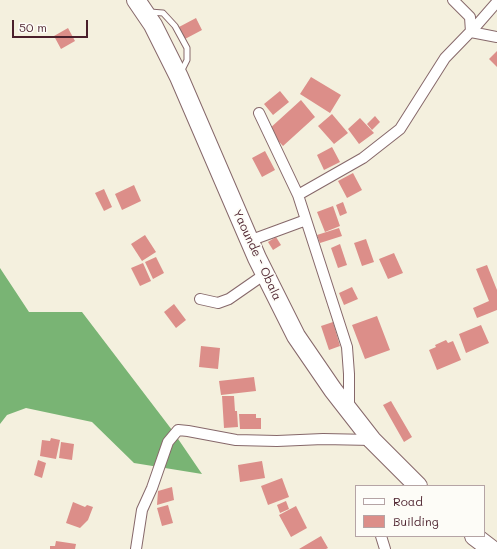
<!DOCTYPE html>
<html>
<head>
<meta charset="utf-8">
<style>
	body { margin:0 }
	#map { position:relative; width:497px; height:549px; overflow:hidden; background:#f4f0de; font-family:Mali,sans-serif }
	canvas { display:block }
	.legend { position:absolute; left:355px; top:485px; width:130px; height:52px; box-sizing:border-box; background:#fdfcf7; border:1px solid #b5a4a5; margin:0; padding:5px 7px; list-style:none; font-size:12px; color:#4a1f2b }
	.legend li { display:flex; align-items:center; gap:8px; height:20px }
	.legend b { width:20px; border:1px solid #b5a4a5 }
	.scale { position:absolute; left:12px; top:20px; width:76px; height:18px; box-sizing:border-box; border:2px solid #4a1f2b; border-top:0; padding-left:5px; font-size:12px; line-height:14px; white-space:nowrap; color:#4a1f2b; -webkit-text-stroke:3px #fdfcf7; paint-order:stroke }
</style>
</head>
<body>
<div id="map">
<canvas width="497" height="549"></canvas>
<ul class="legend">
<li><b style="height:5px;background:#fff"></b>Road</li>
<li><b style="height:11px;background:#dc8e89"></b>Building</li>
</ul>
<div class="scale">50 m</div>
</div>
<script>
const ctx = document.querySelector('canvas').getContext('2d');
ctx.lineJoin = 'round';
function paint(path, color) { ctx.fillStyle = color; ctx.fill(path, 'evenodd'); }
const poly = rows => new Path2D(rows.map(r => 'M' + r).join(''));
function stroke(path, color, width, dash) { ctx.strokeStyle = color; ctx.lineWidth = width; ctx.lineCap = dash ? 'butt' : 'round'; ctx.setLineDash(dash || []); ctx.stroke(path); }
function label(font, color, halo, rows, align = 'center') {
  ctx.font = font + ' Mali,sans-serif'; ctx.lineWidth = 3.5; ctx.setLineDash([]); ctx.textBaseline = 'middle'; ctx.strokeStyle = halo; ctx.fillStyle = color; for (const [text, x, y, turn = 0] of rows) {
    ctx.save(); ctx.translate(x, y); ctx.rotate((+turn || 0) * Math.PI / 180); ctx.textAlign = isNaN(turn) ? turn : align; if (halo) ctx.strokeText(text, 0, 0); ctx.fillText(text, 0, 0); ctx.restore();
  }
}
const forest = poly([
	[0,268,29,312,82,312,172,430,202,474,134,463,92,422,26,408,7,415,0,424]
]);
const building = poly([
	[196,18,202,30,185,39,179,27],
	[68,28,75,41,61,49,54,36],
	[497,51,497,67,489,59],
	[311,77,341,95,330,113,300,94],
	[280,91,289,102,273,115,264,104],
	[301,100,315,117,283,146,268,130],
	[332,114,348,133,334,144,318,126],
	[375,116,380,122,372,130,367,124],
	[360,118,374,133,359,144,348,129],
	[332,147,340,162,324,170,317,155],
	[265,151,275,170,262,177,252,158],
	[353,173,362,190,347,198,338,181],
	[134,185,141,201,122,210,115,194],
	[104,189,112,207,104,211,95,193],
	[343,202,347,213,340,216,336,205],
	[333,206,340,226,325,232,317,212],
	[339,228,342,236,320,243,317,235],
	[145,235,156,252,142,261,131,244],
	[276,237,281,245,273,250,268,242],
	[366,239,374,262,362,266,354,243],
	[340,244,347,265,338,268,331,248],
	[394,253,403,273,388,279,379,259],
	[156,257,164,273,153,279,145,262],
	[143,263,151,281,140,286,131,268],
	[487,265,497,290,497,310,477,318,473,308,489,301,476,269],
	[352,287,358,299,344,305,339,293],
	[174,304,186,320,176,328,164,312],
	[377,316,390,350,365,359,352,325],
	[333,322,340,346,329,350,321,326],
	[481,325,489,343,466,353,459,334],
	[446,340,448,343,453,341,461,360,437,370,429,350,436,347,435,345],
	[201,346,220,348,218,369,199,367],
	[254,377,256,391,221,395,219,381],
	[222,396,234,396,235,411,237,411,238,427,224,428],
	[391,401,412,437,404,442,383,405],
	[239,414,256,414,256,418,261,418,261,429,240,429],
	[51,438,60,440,56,459,40,456,42,440,50,441],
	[61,442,74,444,72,460,59,458],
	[38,460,46,463,42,478,34,475],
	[262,461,265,478,240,482,238,465],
	[282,478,289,497,268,505,261,486],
	[172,487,174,500,157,505,158,491],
	[286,501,289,509,280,513,277,505],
	[73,502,85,507,87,505,93,507,88,520,80,528,66,523],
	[168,505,173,523,162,526,157,508],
	[296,506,307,528,291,537,279,515],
	[321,536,328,548,326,549,299,549],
	[56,541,76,544,75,549,50,549,50,546,55,546]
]);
const lane = poly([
	[150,12,163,13,175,26,187,48,187,60,181,72]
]);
const street = poly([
	[453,0,470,17,471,32,497,37],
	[259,113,298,195],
	[249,241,306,220],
	[200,299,218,303,229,299,265,274],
	[349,409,349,374,347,347,298,195,363,158,400,129,445,58,476,26,497,2],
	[381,536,385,549],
	[136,549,142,510,152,488,168,442,178,430,188,431,236,440,277,441,323,439,372,440]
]);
const highway = poly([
	[136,0,153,25,179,77,257,258,296,336,333,390,372,440,418,486],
	[474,536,491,549]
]);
const streetNames = [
	["Yaounde - Obala",257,255,65]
];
paint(forest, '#79b474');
paint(building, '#dc8e89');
stroke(lane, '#86686a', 7);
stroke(street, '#86686a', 12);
stroke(highway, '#86686a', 20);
stroke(lane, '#fff', 5);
stroke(street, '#fff', 10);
stroke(highway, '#fff', 18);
label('12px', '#4a1f2b', '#fdfcf7', streetNames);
</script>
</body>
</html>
